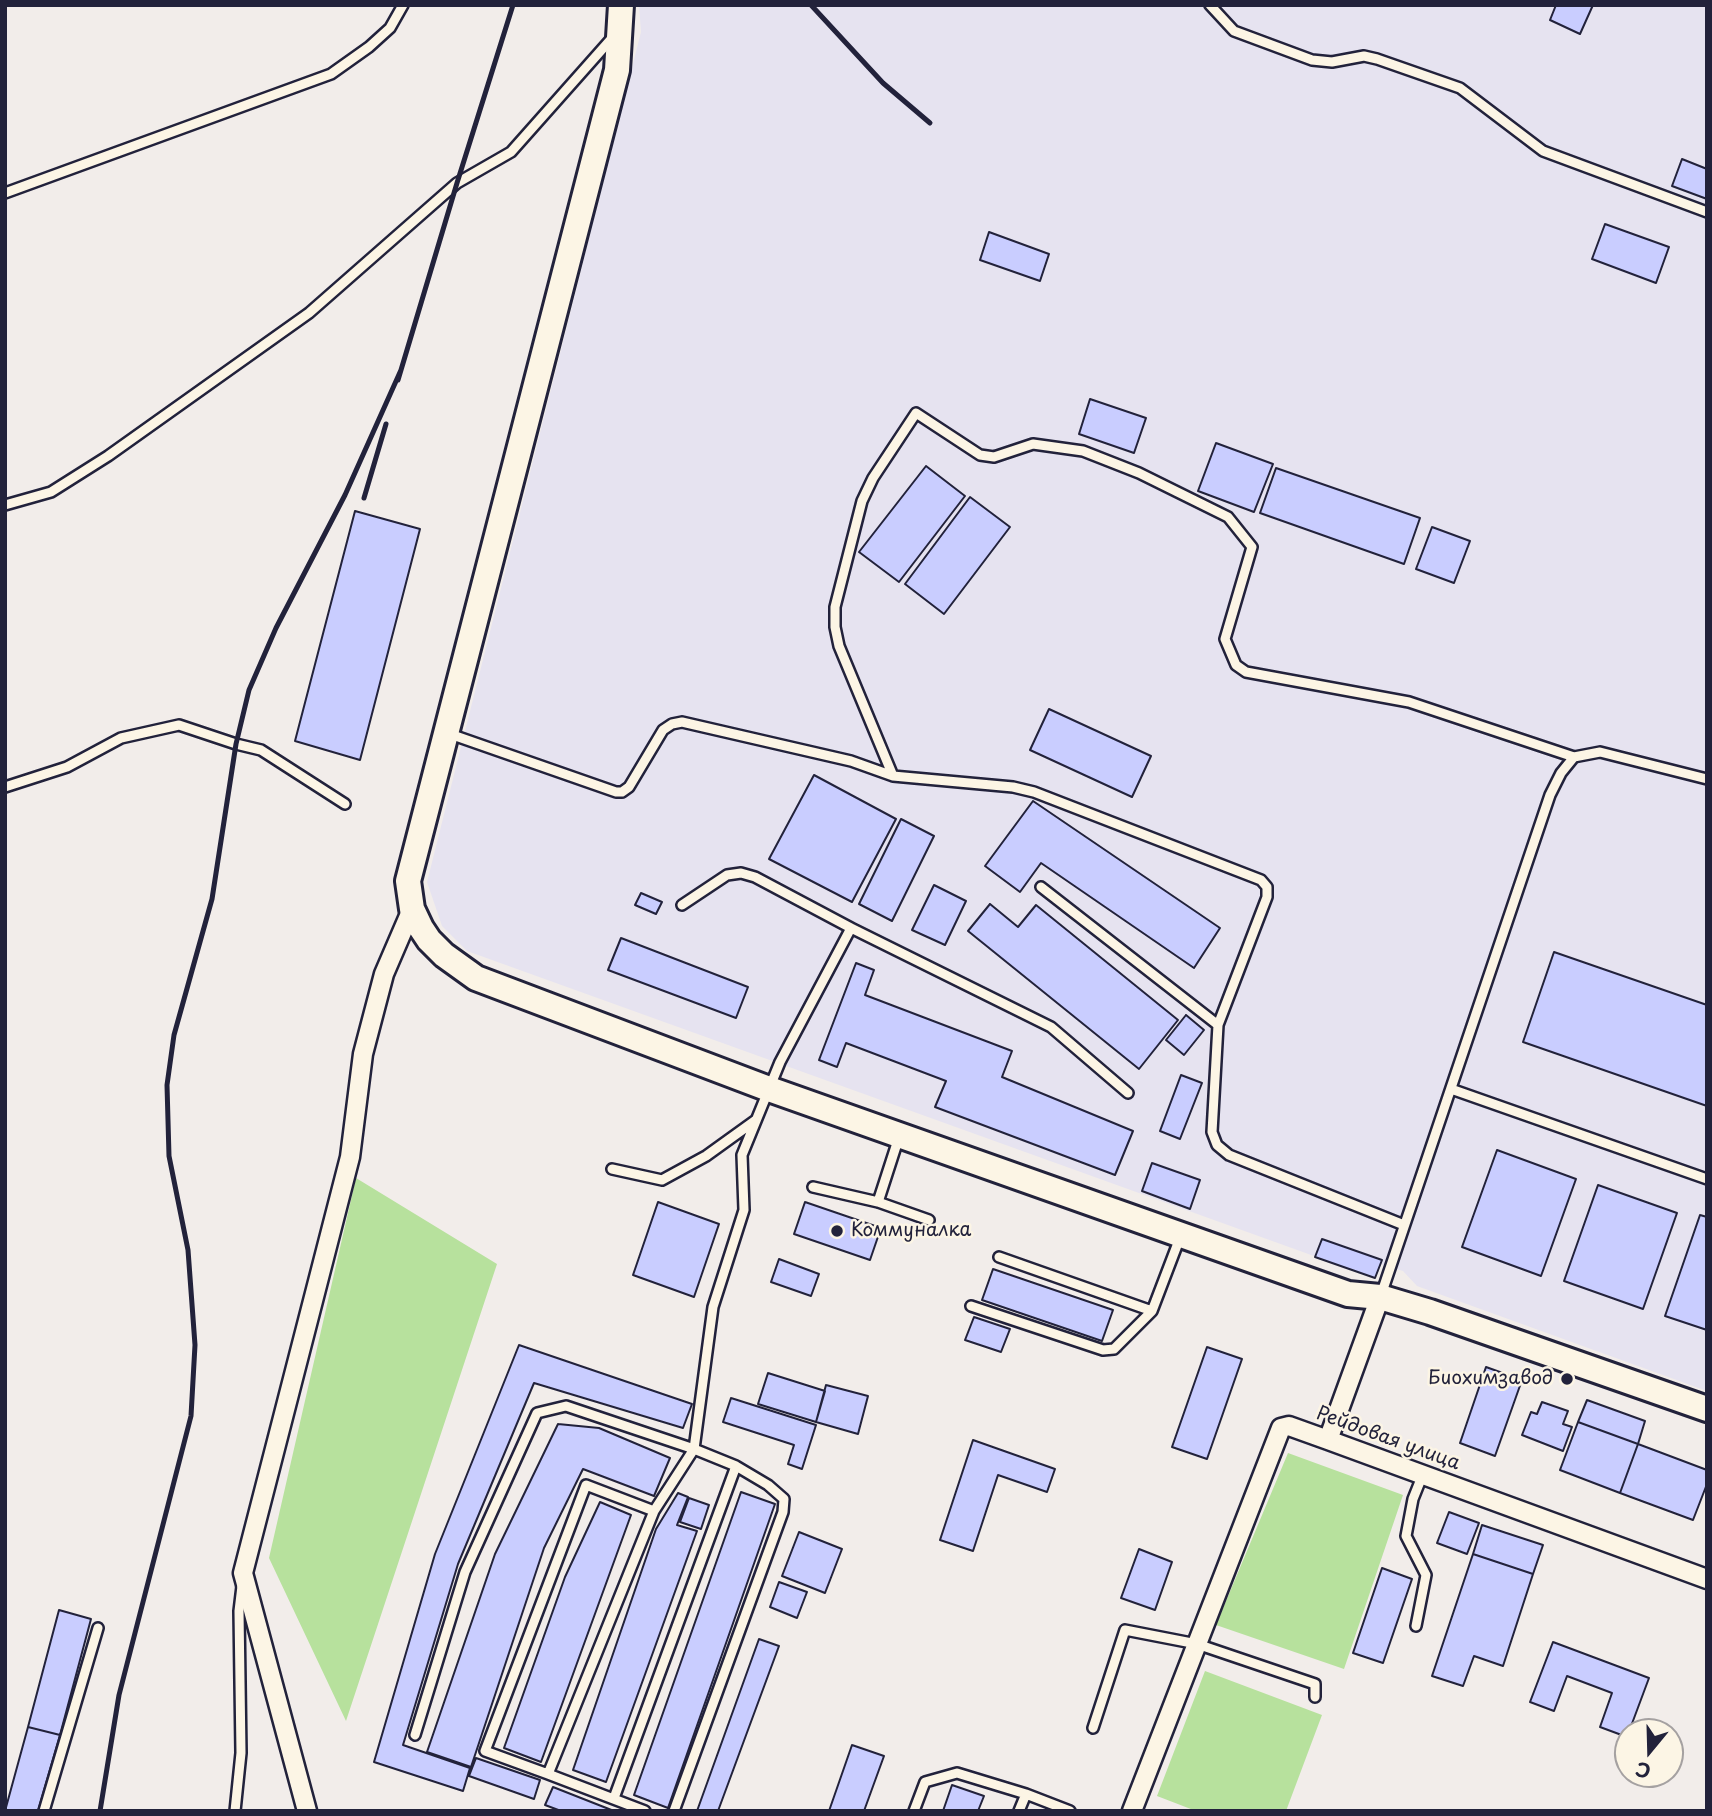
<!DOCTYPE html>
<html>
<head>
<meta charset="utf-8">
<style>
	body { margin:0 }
	#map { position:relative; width:1712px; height:1816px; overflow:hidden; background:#f2edea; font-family:"Playpen Sans",sans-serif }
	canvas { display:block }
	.frame { position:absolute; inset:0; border:7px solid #22223b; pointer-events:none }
	.north { position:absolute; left:1614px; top:1718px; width:70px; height:70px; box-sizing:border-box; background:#fcf5e5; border:2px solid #a5a1a1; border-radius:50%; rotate:199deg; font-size:19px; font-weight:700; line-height:28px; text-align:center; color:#22223b }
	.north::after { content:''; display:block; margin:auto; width:24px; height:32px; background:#22223b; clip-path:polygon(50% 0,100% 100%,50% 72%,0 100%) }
</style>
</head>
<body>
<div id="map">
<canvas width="1712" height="1816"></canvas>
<div class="frame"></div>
<div class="north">С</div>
</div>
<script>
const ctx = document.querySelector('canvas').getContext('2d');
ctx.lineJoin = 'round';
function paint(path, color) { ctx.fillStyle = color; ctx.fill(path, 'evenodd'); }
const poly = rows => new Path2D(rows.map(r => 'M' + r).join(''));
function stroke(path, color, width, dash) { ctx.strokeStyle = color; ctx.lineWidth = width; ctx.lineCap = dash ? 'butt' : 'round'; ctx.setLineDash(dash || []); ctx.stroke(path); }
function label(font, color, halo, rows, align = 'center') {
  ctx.font = font + ' "Playpen Sans",sans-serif'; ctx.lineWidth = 5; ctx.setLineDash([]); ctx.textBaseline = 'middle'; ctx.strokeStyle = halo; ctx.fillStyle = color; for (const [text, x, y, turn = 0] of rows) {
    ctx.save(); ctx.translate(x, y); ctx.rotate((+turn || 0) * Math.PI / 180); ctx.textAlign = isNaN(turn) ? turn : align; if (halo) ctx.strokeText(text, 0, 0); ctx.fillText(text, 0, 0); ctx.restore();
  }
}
const built = poly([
	[639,5,1707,5,1707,1391,1417,1286,1403,1271,1380,1264,1375,1278,467,951,442,926,427,882,641,32]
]);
const green = poly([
	[356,1178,497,1264,346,1721,269,1558],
	[1288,1453,1403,1495,1344,1669,1216,1625],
	[1205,1671,1322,1715,1286,1811,1196,1811,1157,1796]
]);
const building = poly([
	[1556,5,1593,5,1580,34,1550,20,1556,5],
	[1682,159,1707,169,1707,199,1672,186,1682,159],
	[1605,224,1669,247,1656,283,1592,259,1605,224],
	[989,232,1049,254,1040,281,980,260,989,232],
	[1090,399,1146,418,1134,453,1079,434,1090,399],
	[1216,443,1273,464,1254,512,1198,491,1216,443],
	[926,466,965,496,899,582,859,552,926,466],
	[1276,468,1420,518,1404,564,1260,513,1276,468],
	[970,497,1010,527,944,614,905,584,970,497],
	[355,511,420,529,360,760,295,741,355,511],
	[1432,527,1470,541,1454,583,1416,569,1432,527],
	[1049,709,1151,756,1132,797,1030,750,1049,709],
	[814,775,896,819,852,902,769,859,814,775],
	[1033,801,1220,928,1194,968,1041,863,1020,892,985,866,1033,801],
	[901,819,934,836,892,921,859,904,901,819],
	[934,885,966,901,945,945,912,930,934,885],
	[641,893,662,902,656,914,635,905,641,893],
	[990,904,1018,927,1036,905,1178,1020,1139,1069,968,931,990,904],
	[621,938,748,987,736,1018,608,970,621,938],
	[1554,952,1707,1005,1707,1106,1523,1042,1554,952],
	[856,963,874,970,865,995,1012,1051,1002,1077,1133,1131,1115,1175,935,1107,946,1081,846,1043,837,1067,819,1060,856,963],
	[1186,1015,1204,1030,1184,1055,1166,1040,1186,1015],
	[1181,1075,1202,1083,1180,1139,1160,1131,1181,1075],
	[1497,1150,1576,1179,1541,1276,1462,1247,1497,1150],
	[1152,1163,1200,1180,1190,1209,1142,1191,1152,1163],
	[1598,1185,1677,1213,1643,1309,1564,1281,1598,1185],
	[658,1202,719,1224,694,1297,633,1275,658,1202],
	[805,1202,881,1228,870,1260,794,1234,805,1202],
	[1700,1215,1707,1217,1707,1330,1665,1316,1700,1215],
	[1322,1239,1382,1260,1375,1278,1315,1257,1322,1239],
	[779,1259,819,1274,811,1296,771,1282,779,1259],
	[993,1269,1113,1310,1102,1341,982,1300,993,1269],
	[974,1317,1010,1329,1001,1352,965,1340,974,1317],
	[519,1345,692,1404,683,1428,534,1383,458,1564,403,1745,470,1768,463,1791,374,1762,435,1554,519,1345],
	[1207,1347,1242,1359,1207,1459,1172,1447,1207,1347],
	[1486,1367,1522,1380,1495,1456,1460,1443,1486,1367],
	[768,1373,825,1391,816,1422,758,1404,768,1373],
	[826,1385,868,1396,858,1434,816,1422,826,1385],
	[731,1398,816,1425,802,1469,788,1464,794,1445,723,1422,731,1398],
	[1587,1400,1645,1421,1638,1444,1578,1422,1587,1400],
	[1542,1402,1568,1411,1563,1424,1572,1427,1563,1451,1522,1435,1531,1412,1537,1414,1542,1402],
	[1578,1422,1638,1444,1620,1493,1560,1470,1578,1422],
	[558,1424,599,1428,670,1458,654,1496,583,1469,544,1548,471,1767,427,1752,495,1554,558,1424],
	[973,1440,1055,1469,1047,1492,998,1475,973,1551,940,1540,973,1440],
	[1638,1444,1707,1470,1707,1484,1693,1520,1620,1493,1638,1444],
	[741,1492,775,1504,668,1808,634,1795,741,1492],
	[678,1493,688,1497,677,1525,697,1531,606,1782,573,1770,656,1529,678,1493],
	[689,1498,709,1505,701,1529,680,1522,689,1498],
	[600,1502,631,1515,541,1762,504,1748,565,1577,600,1502],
	[1449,1512,1479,1523,1467,1554,1437,1543,1449,1512],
	[1482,1525,1543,1545,1533,1574,1473,1554,1482,1525],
	[799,1532,842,1549,825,1593,782,1576,799,1532],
	[1139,1549,1172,1562,1155,1610,1121,1598,1139,1549],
	[1473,1554,1533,1574,1503,1666,1474,1656,1463,1686,1432,1676,1473,1554],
	[1382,1568,1412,1579,1383,1663,1353,1653,1382,1568],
	[779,1582,807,1592,797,1618,770,1607,779,1582],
	[59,1610,91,1619,60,1735,28,1727,59,1610],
	[759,1639,779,1646,718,1811,697,1811,759,1639],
	[1553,1642,1649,1678,1627,1737,1600,1727,1612,1693,1567,1676,1554,1711,1530,1702,1553,1642],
	[28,1727,60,1735,38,1811,5,1811,28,1727],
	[852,1745,884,1756,864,1811,829,1811,852,1745],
	[476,1758,540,1780,534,1799,469,1776,476,1758],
	[952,1785,984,1796,978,1811,943,1811,952,1785],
	[553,1787,614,1811,561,1811,545,1805,553,1787]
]);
const service = poly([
	[1210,5,1234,31,1312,60,1332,62,1364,56,1377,59,1460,88,1543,151,1707,212],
	[5,193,331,74,369,47,390,28,403,5],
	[5,505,51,492,108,456,309,313,457,183,511,152,613,37],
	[447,733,616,792,622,792,629,787,663,730,672,724,682,722,851,761,893,776],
	[5,787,67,767,121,738,179,725,236,744,261,750,345,804],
	[1041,887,1218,1025],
	[682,905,727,875,741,873,755,877,851,928],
	[1451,1089,1707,1179],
	[612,1169,662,1180,706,1156,756,1120],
	[813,1187,878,1202,929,1220],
	[878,1202,899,1137],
	[1404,1225,1229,1155,1217,1145,1212,1132,1218,1025,1267,897,1267,887,1261,880,1034,792,1013,787,893,776,839,646,835,627,835,607,862,501,873,478,916,413,980,455,994,457,1033,444,1083,451,1139,473,1228,517,1252,547,1225,639,1236,665,1246,672,1409,702,1574,757],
	[999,1257,1152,1311],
	[1381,1295,1550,795,1561,773,1574,757,1600,752,1707,779],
	[971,1306,1103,1350,1114,1349,1152,1311,1181,1235],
	[736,1466,694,1449,713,1307,744,1210,742,1155,780,1062,851,928,1051,1027,1128,1093],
	[1416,1626,1426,1575,1406,1536,1413,1499,1423,1474],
	[1093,1728,1125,1630,1197,1644,1315,1684,1315,1697],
	[415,1735,465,1572,537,1413,566,1406,694,1449,654,1511,586,1485,485,1751,548,1774],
	[614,1798,736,1466,768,1485,784,1499,783,1512,674,1811],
	[44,1811,98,1628],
	[235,1811,241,1753,239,1611,242,1586],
	[645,1811,548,1774,654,1511],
	[914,1811,925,1782,957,1773,1026,1794,1070,1811],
	[1019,1811,1026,1794]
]);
const minor = poly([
	[1328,1440,1380,1297],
	[307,1811,243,1573,350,1157,363,1054,384,974,412,909],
	[1132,1811,1281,1428,1289,1426,1328,1440,1707,1579]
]);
const secondary = poly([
	[621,5,617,70,408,881,412,909,421,928,429,940,444,955,476,978,769,1089,1348,1294,1380,1297,1430,1312,1707,1409]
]);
const rail = poly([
	[811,5,883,83,930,123],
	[398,380,457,183,513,5],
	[364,498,386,424],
	[100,1811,119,1695,191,1416,195,1345,188,1250,169,1156,167,1085,174,1035,212,899,236,744,249,690,276,628,345,495,401,370]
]);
const markers = [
	[837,1231,7,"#22223b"],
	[1567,1379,7,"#22223b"]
];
const poiNames = [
	["Коммуналка",851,1231],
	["Биохимзавод",1553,1379,"right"]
];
const streetNames = [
	["Рейдовая улица",1388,1439,20]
];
paint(built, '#e6e3f0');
paint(green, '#b7e19d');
paint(building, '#c9cdff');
stroke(building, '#22223b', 2);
stroke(service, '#22223b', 14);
stroke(minor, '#22223b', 23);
stroke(secondary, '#22223b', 30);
stroke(service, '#fcf5e5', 9);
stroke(minor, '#fcf5e5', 18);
stroke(secondary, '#fcf5e5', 24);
stroke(rail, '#22223b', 5);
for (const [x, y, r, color] of markers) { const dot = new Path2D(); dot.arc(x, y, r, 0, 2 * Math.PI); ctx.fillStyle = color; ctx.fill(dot); stroke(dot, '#fcf5e5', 2.5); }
label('19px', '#22223b', '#fcf5e5', poiNames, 'left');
label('19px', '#22223b', '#fcf5e5', streetNames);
</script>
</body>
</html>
